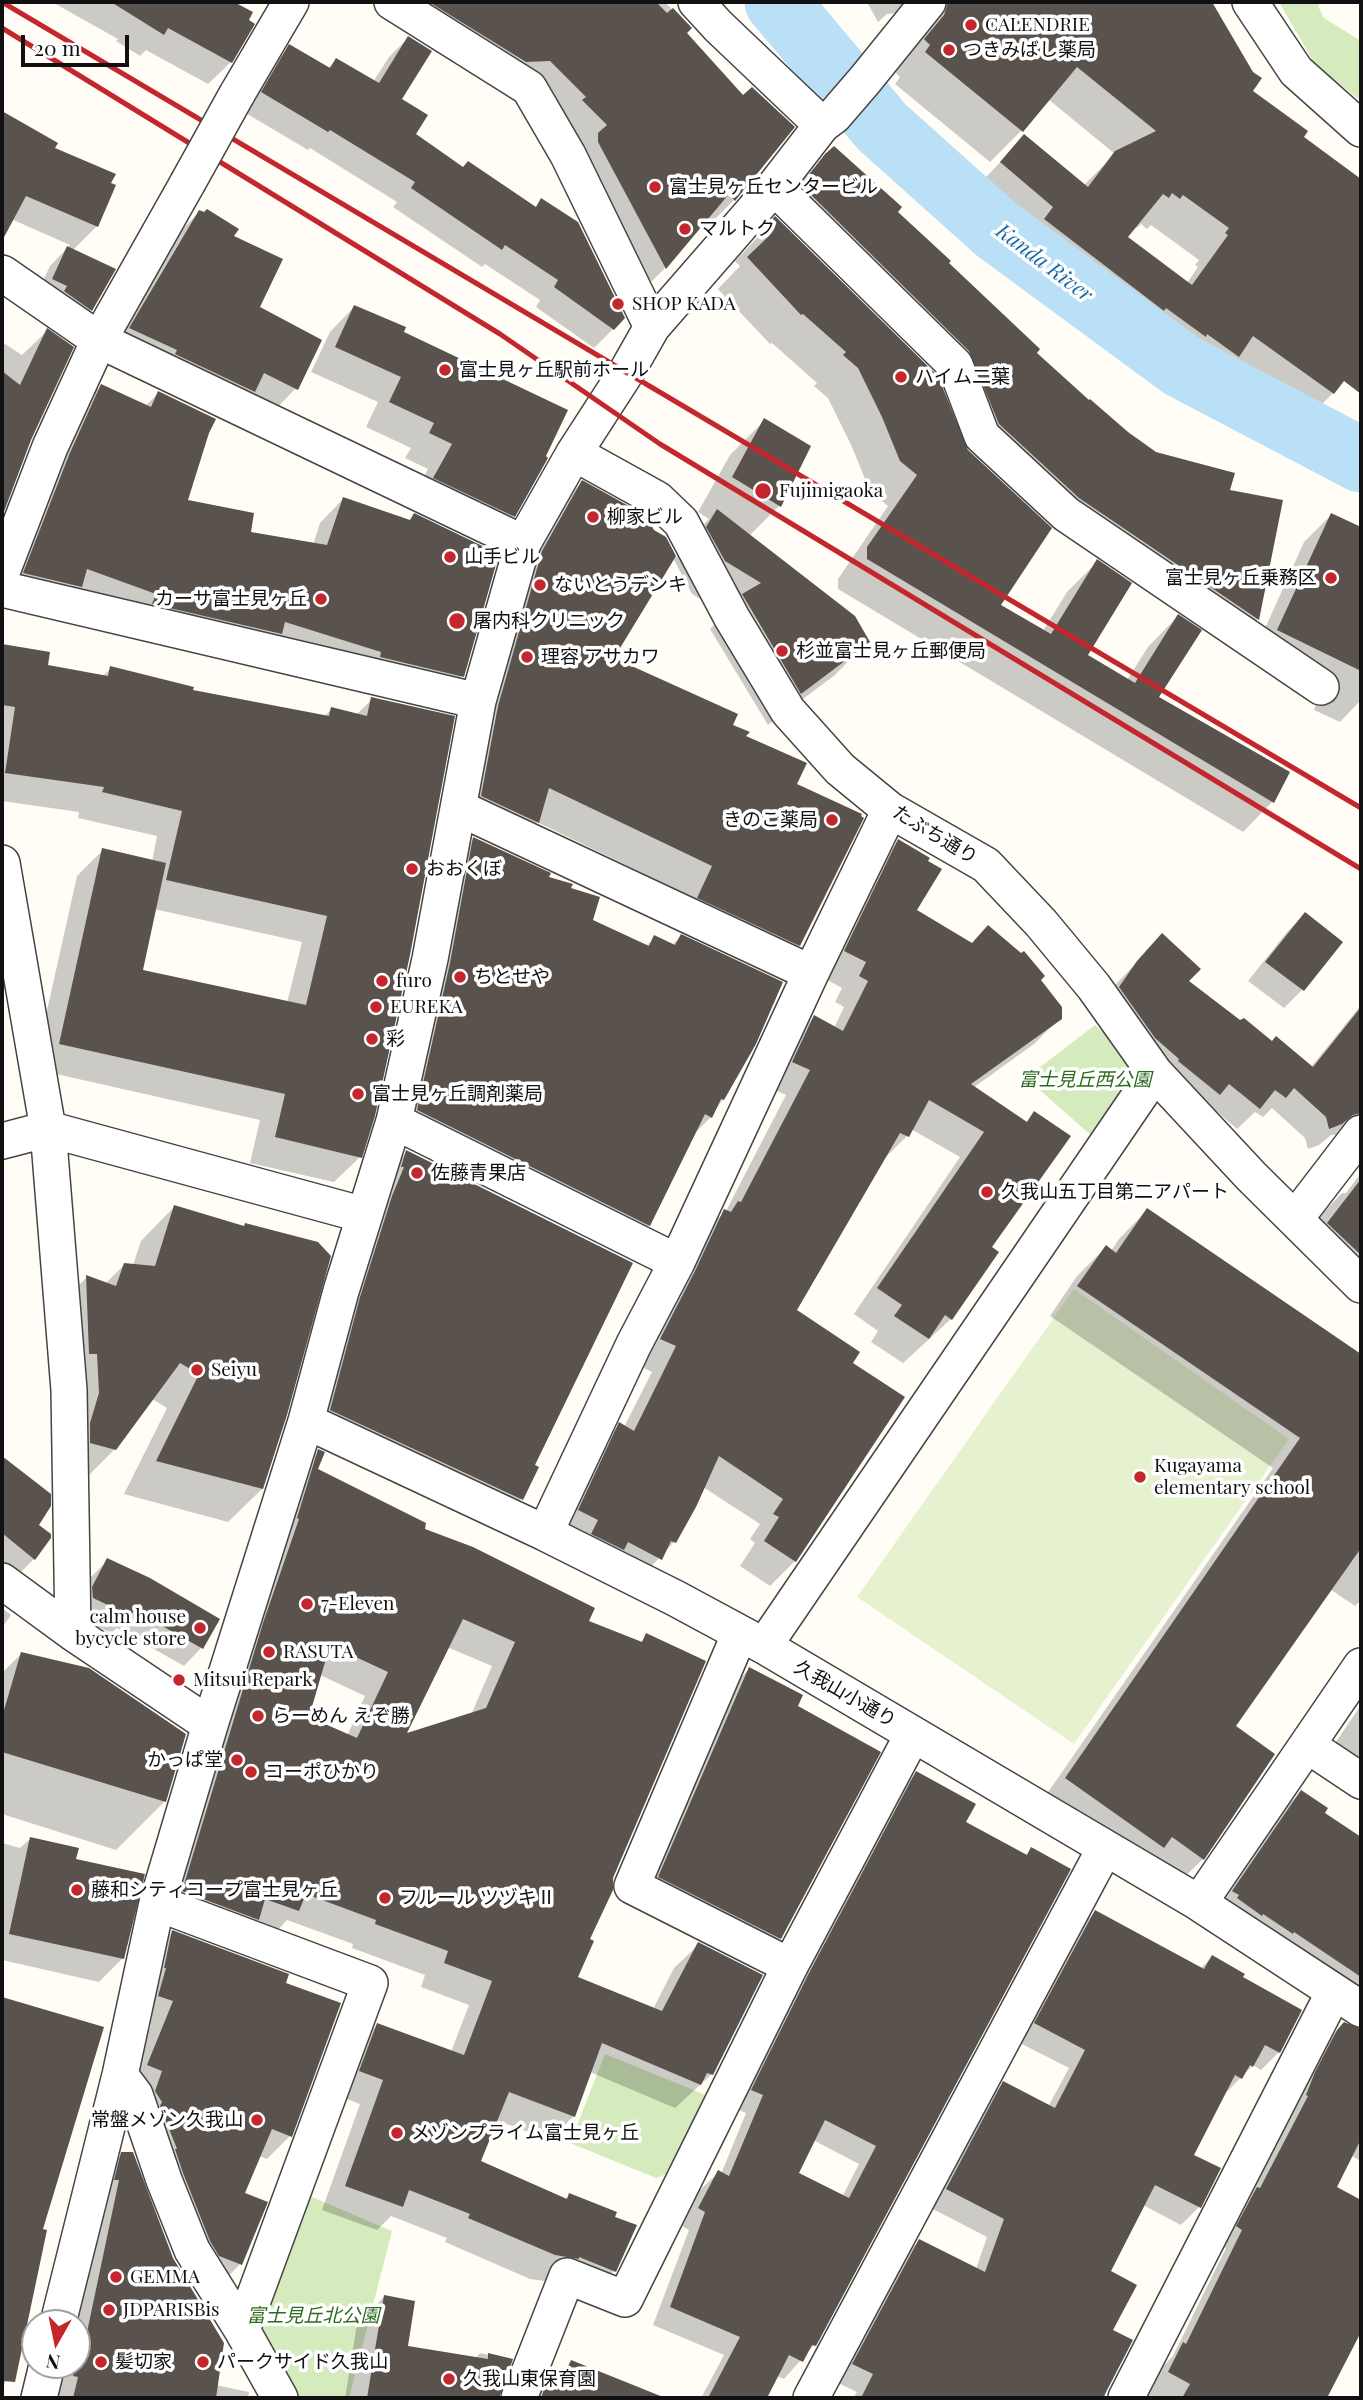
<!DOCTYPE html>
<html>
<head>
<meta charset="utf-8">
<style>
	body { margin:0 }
	#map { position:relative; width:1363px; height:2400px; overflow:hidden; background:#fffdf5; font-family:"Playfair Display",serif }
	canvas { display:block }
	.frame { position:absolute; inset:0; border:4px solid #111; pointer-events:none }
	.north { position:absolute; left:21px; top:2309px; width:70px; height:70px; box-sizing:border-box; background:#fff; border:2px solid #a0a0a0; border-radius:50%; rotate:189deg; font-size:19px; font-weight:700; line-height:28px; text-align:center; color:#111 }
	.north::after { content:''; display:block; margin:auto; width:24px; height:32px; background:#c4262e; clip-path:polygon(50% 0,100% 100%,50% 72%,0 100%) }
	.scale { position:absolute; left:21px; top:35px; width:108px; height:32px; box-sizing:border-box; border:4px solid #111; border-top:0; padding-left:9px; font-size:21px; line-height:24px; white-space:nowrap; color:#111; -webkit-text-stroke:5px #fff; paint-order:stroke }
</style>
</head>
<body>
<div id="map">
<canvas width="1363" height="2400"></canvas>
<div class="frame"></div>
<div class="north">N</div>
<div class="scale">20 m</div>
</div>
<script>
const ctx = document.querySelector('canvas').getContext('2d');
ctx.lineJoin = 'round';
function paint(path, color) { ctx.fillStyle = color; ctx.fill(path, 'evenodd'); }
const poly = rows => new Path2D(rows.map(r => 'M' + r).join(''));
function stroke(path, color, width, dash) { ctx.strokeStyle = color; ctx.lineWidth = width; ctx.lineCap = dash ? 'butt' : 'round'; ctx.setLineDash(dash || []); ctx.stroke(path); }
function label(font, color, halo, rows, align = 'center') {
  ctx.font = font + ' "Playfair Display","Noto Sans JP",serif'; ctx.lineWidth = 7; ctx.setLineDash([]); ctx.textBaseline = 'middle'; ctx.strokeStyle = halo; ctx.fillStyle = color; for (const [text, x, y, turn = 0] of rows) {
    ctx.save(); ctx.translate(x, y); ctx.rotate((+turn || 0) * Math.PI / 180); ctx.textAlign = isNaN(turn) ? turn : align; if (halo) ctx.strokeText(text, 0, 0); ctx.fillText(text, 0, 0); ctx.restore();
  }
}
const green = poly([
	[1279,2,1322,2,1318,6,1324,18,1361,41,1361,101,1316,66],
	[1095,1025,1138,1065,1093,1137,1026,1078],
	[605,2054,713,2098,680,2169,656,2178,570,2143],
	[298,2191,392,2231,349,2398,298,2398,250,2325]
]);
const pitch = poly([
	[1074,1289,1289,1439,1074,1744,857,1597]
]);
const shadow = poly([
	[52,2,232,2,231,62,208,84,146,50,140,56,116,41,118,39],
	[384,2,665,2,689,28,685,33,734,200,712,222,707,218,665,268,643,290,576,157,585,148,561,124],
	[782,2,810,2,795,16],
	[867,2,1200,2,1251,91,1301,137,1361,181,1361,354,1333,393,1302,424,1224,368,1206,387,1175,365,1173,367,1134,338,1132,340,1014,251,1023,239,970,194,1024,137,1084,185,1115,154,1048,99,1021,131,990,162,895,84,900,77,894,71,898,13,887,14,878,22],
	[1141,224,1147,229,1151,225,1199,260,1195,265,1198,267,1187,283,1125,237,1134,226,1137,228],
	[408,38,400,99,414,135,463,169,534,208,542,201,613,329,594,348,536,307,540,300,485,264,482,267,393,207,397,202,310,148,308,150,244,112,271,66,290,47,327,69,336,60,373,82,389,57],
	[2,113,55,144,53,149,97,226,73,250,91,310,73,328,35,297,50,266,70,245,11,219,2,238],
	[826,155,895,212,1034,353,1089,403,1155,454,1228,491,1281,502,1257,620,1238,639,1059,517,950,370,783,205,806,176],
	[200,212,231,237,258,308,296,388,274,411,108,351,177,234],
	[775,219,999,606,1043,631,1067,592,1097,562,1085,656,1127,680,1148,647,1178,616,1157,697,1273,801,1243,832,838,589,838,579,888,506,870,491,852,447,828,398,814,386,817,383,772,343,770,344,718,289,740,266,735,261],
	[354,307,402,332,513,516,489,540,410,503,428,469,405,458,411,448,366,427,378,402,311,372,330,332],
	[47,331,30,439,2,514,2,342,22,355],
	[101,386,145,406,159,393,208,433,186,502,249,534,313,545,320,523,343,499,409,521,414,515,462,676,439,700,2,597,78,409],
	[764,421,779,506,749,536,867,642,835,675,768,725,710,629,725,614,692,594,673,558,612,659,731,726,795,785,799,945,771,972,671,925,686,894,537,822,510,849,454,823,515,580,555,510,582,482,665,539,676,558,684,544,709,519,698,512,730,455],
	[1331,515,1361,529,1361,700,1340,722,1314,710,1320,691,1252,657,1304,542],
	[2,646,48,653,46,666,102,677,111,668,191,692,324,717,331,709,356,715,372,699,360,1157,334,1182,250,1163,260,1120,34,1069,77,876,103,850,152,861,157,836,78,818,79,812,2,801],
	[154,909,302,942,287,1003,141,971],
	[474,839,569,890,591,921,646,946,655,937,672,945,681,936,723,1099,711,1117,693,1135,649,1225,631,1243,400,1128,456,857],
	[899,841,915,910,971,945,1039,980,1060,1018,1034,1044,973,1088,1025,1123,1034,1114,990,1247,951,1319,903,1363,871,1342,878,1331,854,1314,960,1157,911,1129,907,1136,882,1161,795,1310,851,1363,903,1397,795,1561,770,1586,740,1566,755,1543,750,1539,760,1524,703,1487,674,1542,635,1584,554,1535,595,1449,620,1424,624,1427,652,1372,636,1364,699,1236,726,1211,786,1095,768,1087,789,1042,814,1017,834,1028,844,1007,835,1002,842,988,820,976,874,866],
	[1305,914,1341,942,1302,990,1284,1008,1248,981,1287,932],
	[1162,936,1187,982,1271,1043,1311,1067,1361,1005,1361,1130,1346,1135,1331,1135,1319,1145,1308,1149,1305,1138,1272,1108,1263,1117,1255,1112,1237,1129,1099,1009,1116,984],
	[407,1152,533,1466,537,1468,521,1499,495,1525,305,1436,381,1178],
	[1361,1173,1361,1261,1319,1230,1319,1217,1342,1193,1346,1193],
	[174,1207,262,1489,228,1522,124,1494,167,1408,152,1399,115,1449,81,1483,54,1310,87,1277,105,1284,124,1265,133,1265,141,1241],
	[1147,1210,1361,1356,1361,1600,1355,1606,1330,1589,1233,1726,1203,1859,1174,1887,1037,1808,1273,1468,1050,1316,1077,1276,1106,1247,1111,1251,1119,1239],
	[319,1451,316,1470,587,1622,640,1643,647,1635,612,1878,575,1978,653,2009,674,1968,699,1944,712,2074,675,2108,590,2072,574,2116,550,2140,496,2120,479,2162,564,2200,570,2195,614,2271,590,2295,553,2282,530,2279,445,2242,447,2238,391,2216,377,2230,322,2210,360,2104,336,2095,353,2049,377,2025,451,2052,469,2005,421,1987,425,1975,352,1948,353,1944,287,1920,274,1934,159,1915,295,1475],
	[447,1647,492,1666,471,1715,403,1736],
	[320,1675,365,1696,347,1736,307,1718],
	[2,1458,49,1495,37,1525,34,1559,14,1579,2,1569],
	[108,1560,201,1648,184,1666,117,1628,111,1633,75,1616,75,1607,90,1578],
	[2,1608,11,1615,2,1628],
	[22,1653,184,1735,164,1802,116,1850,2,1814,2,1673],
	[749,1669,795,1707,780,1938,762,1956,641,1895,732,1687],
	[1361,1705,1361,1789,1323,1761],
	[916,1773,963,1823,1025,1856,1031,1849,814,2345,784,2379,777,2376,765,2398,701,2398,724,2355,653,2325,689,2230,682,2226,700,2190,718,2173,721,2174,746,2113,734,2108,899,1791],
	[813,2140,859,2164,842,2197,797,2174],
	[1301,1792,1322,1813,1361,1839,1361,2017,1215,1909,1283,1810],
	[30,1839,74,1861,123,1958,99,1982,2,1960,2,1843,20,1848],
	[1095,1912,1200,1969,1212,1957,1241,1978,1279,2052,1261,2070,1253,2065,1223,2096,1192,2155,1199,2207,1181,2225,1143,2205,1108,2272,1111,2331,1105,2398,853,2398,857,2392,836,2382,901,2259,919,2241,976,2269,987,2237,929,2207,986,2101,1004,2083,1048,2107,1069,2068,1018,2042,1077,1930],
	[172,1932,283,1984,290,2136,267,2159,259,2156,242,2194,265,2203,240,2264,217,2288,125,2089,151,2025,135,2019,149,1955],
	[2,1999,101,2029,41,2230,21,2343,2,2390],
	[1344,2024,1361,2030,1361,2046,1356,2055,1361,2058,1361,2161,1352,2156,1335,2188,1361,2202,1361,2332,1325,2398,1141,2398,1151,2379,1173,2356,1226,2248,1220,2245,1292,2114,1289,2113,1326,2042],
	[122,2154,216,2385,249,2392,248,2398,58,2398,54,2396,61,2365,77,2365,77,2323,74,2323,102,2175],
	[384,2297,406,2348,475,2359,480,2353,510,2360,498,2398,345,2398,357,2324],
	[571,2362,659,2398,531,2398,535,2388,553,2370,561,2372]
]);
const river = poly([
	[777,2,882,127,997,230,1182,366,1361,460]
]);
const building = poly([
	[111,2,234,2,253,12,249,20,255,24,232,63,168,28,164,35],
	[429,2,656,2,667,13,673,8,692,28,687,33,743,95,752,87,795,127,735,201,729,194,666,269,598,142,598,133,607,125,582,100,586,97,550,61,526,62],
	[948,2,1212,2,1253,72,1262,78,1253,91,1308,131,1304,137,1361,179,1361,394,1344,381,1334,394,1253,336,1239,357,1207,334,1206,337,1166,308,1164,311,1044,219,1053,207,1000,162,1024,134,1088,187,1115,151,1156,131,1077,67,1023,132,925,52,930,45,924,39,944,15],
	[1172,193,1180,199,1183,195,1229,228,1225,233,1228,235,1192,285,1128,237,1163,194,1169,198],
	[408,36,432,51,402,99,428,115,416,134,463,167,468,161,536,207,541,198,578,222,625,318,614,330,554,287,558,280,505,245,502,250,411,188,415,182,330,130,328,132,261,92,289,44,330,68,336,58,379,83],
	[2,111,58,143,55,148,116,174,111,183,116,185,98,227,26,196,2,241],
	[834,146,902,207,898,212,951,261,949,263,1040,349,1037,353,1089,400,1090,399,1128,432,1156,452,1235,473,1230,490,1283,500,1259,620,1079,498,999,424,969,351,801,185,825,154],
	[207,209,239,229,234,236,283,259,260,307,322,340,298,390,264,373,255,392,175,354,177,350,129,328,199,210,204,212],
	[775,216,938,376,968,450,1052,528,1001,605,1051,634,1097,559,1132,583,1088,655,1135,683,1178,614,1202,630,1159,697,1290,772,1274,803,867,559,867,547,917,475,900,461,882,417,858,368,843,355,846,352,803,314,801,315,747,257,770,235,764,229],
	[67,246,116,269,92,311,64,291,67,286,52,279],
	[354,305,406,327,404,332,568,410,546,456,548,458,515,517,433,478,452,444,429,433,434,423,389,402,401,377,335,347],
	[47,328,74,347,31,440,2,517,2,371,20,385],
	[101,384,151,407,158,391,216,419,209,433,188,500,254,513,251,532,327,545,343,497,410,520,414,513,499,554,464,677,380,657,381,652,285,622,282,634,152,604,156,594,87,569,82,587,23,573,69,455],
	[764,418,811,446,781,507,732,477],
	[582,480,645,515,654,530,666,537,676,556,614,658,738,714,733,725,750,732,746,736,807,763,797,784,862,814,861,816,864,818,800,946,697,898,712,866,549,788,539,823,481,796,498,706,542,551],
	[717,509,855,616,870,642,801,694,742,594,761,583,725,561,706,527],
	[1331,513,1361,527,1361,671,1277,630],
	[2,644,50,652,48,665,108,676,110,666,194,687,193,690,329,716,331,707,367,716,371,697,455,716,410,955,375,1116,362,1158,275,1137,285,1094,59,1044,102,848,166,863,143,970,306,1005,327,916,166,880,182,811,102,792,104,787,5,773,15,707,2,705],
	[473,837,551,873,549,877,573,884,571,888,600,897,593,920,649,946,654,935,675,945,681,934,783,982,756,1044,724,1100,721,1099,712,1118,705,1114,650,1226,417,1110,450,963],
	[898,839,930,858,928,861,942,869,917,910,972,943,988,925,1021,953,1024,951,1045,976,1041,980,1062,1007,1062,1019,971,1084,1027,1122,1034,1111,1071,1136,992,1247,999,1252,952,1320,945,1315,929,1339,894,1316,902,1305,877,1288,984,1132,929,1100,909,1137,900,1133,797,1310,860,1352,853,1363,905,1397,796,1562,764,1541,779,1517,773,1514,783,1499,719,1456,696,1507,676,1543,671,1541,662,1560,628,1542,624,1550,591,1534,598,1520,578,1510,619,1422,634,1431,676,1346,660,1339,695,1271,724,1209,731,1212,738,1201,741,1202,810,1070,792,1062,814,1015,843,1031,868,981,859,976,866,962,844,951],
	[1305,912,1343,942,1304,991,1265,962],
	[1162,933,1201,969,1189,981,1240,1020,1244,1018,1272,1041,1276,1036,1313,1067,1361,1007,1361,1113,1353,1115,1342,1124,1329,1129,1326,1117,1294,1088,1286,1098,1275,1090,1260,1109,1229,1084,1220,1095,1178,1061,1179,1059,1155,1038,1119,987,1137,961],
	[406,1150,633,1263,535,1465,539,1467,523,1500,330,1410,360,1297,392,1196,404,1167,401,1167],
	[1361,1179,1361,1255,1327,1223],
	[174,1205,244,1226,245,1223,318,1242,331,1256,287,1415,263,1489,156,1461,199,1374,180,1363,116,1450,90,1443,90,1423,99,1393,97,1354,89,1354,86,1275,116,1286,124,1263,155,1266],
	[1147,1208,1361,1354,1361,1548,1236,1726,1275,1754,1204,1860,1172,1837,1164,1848,1065,1778,1300,1438,1077,1286,1106,1245,1116,1253],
	[318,1449,325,1452,318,1469,426,1523,425,1529,473,1547,595,1608,589,1621,642,1642,646,1633,706,1661,613,1878,613,1890,590,1939,594,1941,578,1977,662,2011,698,1942,763,1975,713,2075,707,2073,701,2085,602,2043,575,2117,509,2092,481,2161,567,2199,569,2193,617,2212,615,2217,637,2225,616,2272,579,2257,579,2259,555,2255,468,2218,470,2214,409,2190,403,2207,345,2186,383,2080,359,2071,377,2023,464,2055,492,1981,444,1963,448,1951,375,1924,376,1920,306,1894,299,1911,265,1899,259,1920,182,1891,263,1623,299,1519,297,1518],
	[463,1619,515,1642,486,1708,407,1733],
	[330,1645,388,1672,357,1738,309,1717],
	[2,1456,51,1494,51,1506,39,1525,51,1534,51,1538,35,1560,2,1533],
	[107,1558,150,1578,220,1619,203,1649,134,1610,131,1616,93,1598,92,1587],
	[21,1652,89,1668,186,1734,166,1802,2,1752,2,1717],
	[749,1667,803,1695,798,1706,881,1752,781,1939,658,1877],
	[916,1771,976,1804,966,1822,1027,1855,1031,1847,1071,1869,816,2346,812,2345,803,2362,789,2355,767,2398,708,2398,740,2337,670,2307,705,2212,698,2208,718,2170,729,2176,763,2095,751,2090,808,1975],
	[825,2120,876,2146,849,2198,799,2173],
	[1301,1790,1328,1808,1325,1813,1361,1837,1361,1977,1294,1932,1293,1934,1263,1914,1262,1916,1237,1898,1239,1895,1232,1891],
	[30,1837,79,1848,76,1859,145,1874,124,1959,9,1934],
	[1095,1910,1204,1969,1212,1955,1245,1974,1243,1977,1302,2010,1280,2053,1265,2045,1253,2067,1250,2065,1242,2079,1235,2075,1194,2155,1221,2168,1201,2208,1155,2185,1111,2271,1137,2285,1113,2330,1133,2340,1103,2398,861,2398,873,2374,852,2364,919,2239,985,2272,1004,2219,946,2189,1003,2081,1055,2108,1085,2050,1034,2023],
	[172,1930,289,1974,286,1983,341,2003,292,2137,272,2129,245,2193,268,2202,242,2265,219,2256,210,2241,183,2173,175,2149,177,2149,160,2106,162,2102,155,2091,162,2071,147,2065,173,2001,158,1996,166,1968,164,1968],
	[2,1997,104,2027,43,2229,47,2230,15,2382,2,2381],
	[1344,2022,1361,2029,1361,2139,1337,2187,1361,2200,1361,2332,1327,2398,1182,2398,1190,2384,1168,2372,1183,2342,1186,2344,1242,2230,1236,2226,1257,2187,1260,2188,1308,2096,1306,2095,1315,2072,1337,2030],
	[121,2152,133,2152,173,2258,224,2343,216,2398,73,2398,78,2377,73,2376,82,2336,86,2337,119,2180,114,2180],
	[384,2295,415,2301,408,2346,488,2359,488,2353,513,2359,499,2398,367,2398],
	[571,2360,663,2397,662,2398,541,2398,552,2368,566,2371]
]);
const street = poly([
	[392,2,529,88,568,155,652,327],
	[696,2,718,26,822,125],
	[1250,2,1296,71,1361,129],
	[237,94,291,2],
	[774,187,955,365,982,436,1066,514,1321,687],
	[2,273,99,340,523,543],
	[574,453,657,499,681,522,732,618,788,711,840,769,890,810,986,865,1041,923,1094,987,1155,1073,1251,1176,1361,1285],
	[2,572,50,447,99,340,187,184],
	[2,589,478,701],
	[459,808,811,973],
	[2,863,48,1129,69,1390,73,1633],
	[394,1121,677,1262],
	[2,1141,48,1129,364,1215],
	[1295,1219,1361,1133],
	[306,1421,545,1533,675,1598,764,1646,1199,1903,1361,2009],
	[545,1533,634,1344,677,1262,811,973,890,810],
	[2,1581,73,1633,210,1725],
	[740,1633,632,1886,790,1966],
	[764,1646,1155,1073],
	[1307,1745,1361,1781],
	[157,1903,370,1983,242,2330],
	[1199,1903,1361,1666],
	[120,2075,135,2095,164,2180,192,2250,242,2330,280,2398],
	[58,2323,120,2075,157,1903,210,1725,306,1421,341,1291,394,1121,430,959,478,701,523,543,574,453,627,371,652,327,774,187,822,125,834,116,865,80,928,2],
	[39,2398,47,2365],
	[519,2398,567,2276,625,2299,790,1966,913,1734],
	[811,2398,1105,1848],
	[1126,2398,1334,1992]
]);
const rail = poly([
	[2,2,1361,808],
	[2,28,500,334,660,444,1361,869]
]);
const streetBridge = poly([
	[187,184,237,94]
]);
const markers = [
	[971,25,7,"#c4262e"],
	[949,50,7,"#c4262e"],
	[655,187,7,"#c4262e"],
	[685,229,7,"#c4262e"],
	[618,304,7,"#c4262e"],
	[445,370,7,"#c4262e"],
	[901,377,7,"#c4262e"],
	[763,491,9,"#c4262e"],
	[593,517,7,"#c4262e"],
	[450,557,7,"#c4262e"],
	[1331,578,7,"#c4262e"],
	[540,585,7,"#c4262e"],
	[321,599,7,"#c4262e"],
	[457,621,9,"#c4262e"],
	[782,651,7,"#c4262e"],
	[527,657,7,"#c4262e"],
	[832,820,7,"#c4262e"],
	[412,869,7,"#c4262e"],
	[460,977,7,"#c4262e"],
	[382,981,7,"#c4262e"],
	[376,1007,7,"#c4262e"],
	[372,1039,7,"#c4262e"],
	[358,1094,7,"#c4262e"],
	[417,1173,7,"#c4262e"],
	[987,1192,7,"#c4262e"],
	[197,1370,7,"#c4262e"],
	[1140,1477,7,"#c4262e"],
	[307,1604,7,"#c4262e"],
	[200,1628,7,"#c4262e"],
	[269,1652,7,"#c4262e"],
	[179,1680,7,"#c4262e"],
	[258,1716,7,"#c4262e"],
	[237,1760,7,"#c4262e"],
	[251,1772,7,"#c4262e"],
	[77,1890,7,"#c4262e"],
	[385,1898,7,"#c4262e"],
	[257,2120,7,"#c4262e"],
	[397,2133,7,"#c4262e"],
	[116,2277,7,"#c4262e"],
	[109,2310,7,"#c4262e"],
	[101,2362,7,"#c4262e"],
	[203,2362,7,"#c4262e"],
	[449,2379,7,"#c4262e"]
];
const poiNames = [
	["CALENDRIE",985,25],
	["つきみばし薬局",963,50],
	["富士見ヶ丘センタービル",669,187],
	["マルトク",699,229],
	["SHOP KADA",632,304],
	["富士見ヶ丘駅前ホール",459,370],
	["ハイム二葉",915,377],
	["Fujimigaoka",779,491],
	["柳家ビル",607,517],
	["山手ビル",464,557],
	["富士見ヶ丘乗務区",1317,578,"right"],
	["ないとうデンキ",554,585],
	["カーサ富士見ヶ丘",307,599,"right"],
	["屠内科クリニック",473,621],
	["杉並富士見ヶ丘郵便局",796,651],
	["理容 アサカワ",541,657],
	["きのこ薬局",818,820,"right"],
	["おおくぼ",426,869],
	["ちとせや",474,977],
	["furo",396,981],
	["EUREKA",390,1007],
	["彩",386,1039],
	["富士見ヶ丘調剤薬局",372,1094],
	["佐藤青果店",431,1173],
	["久我山五丁目第二アパート",1001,1192],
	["Seiyu",211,1370],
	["Kugayama",1154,1466],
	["elementary school",1154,1488],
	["7-Eleven",321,1604],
	["calm house",186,1617,"right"],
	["bycycle store",186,1639,"right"],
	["RASUTA",283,1652],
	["Mitsui Repark",193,1680],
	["らーめん えぞ勝",272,1716],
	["かっぱ堂",223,1760,"right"],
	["コーポひかり",265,1772],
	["藤和シティコープ富士見ヶ丘",91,1890],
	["フルール ツヅキⅡ",399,1898],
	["常盤メゾン久我山",243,2120,"right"],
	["メゾンプライム富士見ヶ丘",411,2133],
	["GEMMA",130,2277],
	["JDPARISBis",123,2310],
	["髪切家",115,2362],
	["パークサイド久我山",217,2362],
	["久我山東保育園",463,2379]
];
const streetNames = [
	["たぶち通り",935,835,31],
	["久我山小通り",845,1694,30]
];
const parkNames = [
	["富士見丘西公園",1085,1080],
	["富士見丘北公園",313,2316]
];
const waterNames = [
	["Kanda River",1044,263,37]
];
paint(green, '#d5ebbd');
paint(pitch, '#e6f2cf');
paint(shadow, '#0003');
stroke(river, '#b9e0f7', 65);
paint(building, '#5a524d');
stroke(street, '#444', 38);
stroke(street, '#fff', 35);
stroke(rail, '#c4262e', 5);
stroke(streetBridge, '#444', 38, []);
stroke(streetBridge, '#fff', 35);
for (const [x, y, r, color] of markers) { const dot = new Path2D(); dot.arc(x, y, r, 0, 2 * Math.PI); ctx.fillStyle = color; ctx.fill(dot); stroke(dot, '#fff', 2.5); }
label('19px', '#111', '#fff', poiNames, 'left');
label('19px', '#111', '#fff', streetNames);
label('italic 19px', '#2f6b1f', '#fff', parkNames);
label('italic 21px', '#1768a6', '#fff', waterNames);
</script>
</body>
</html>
